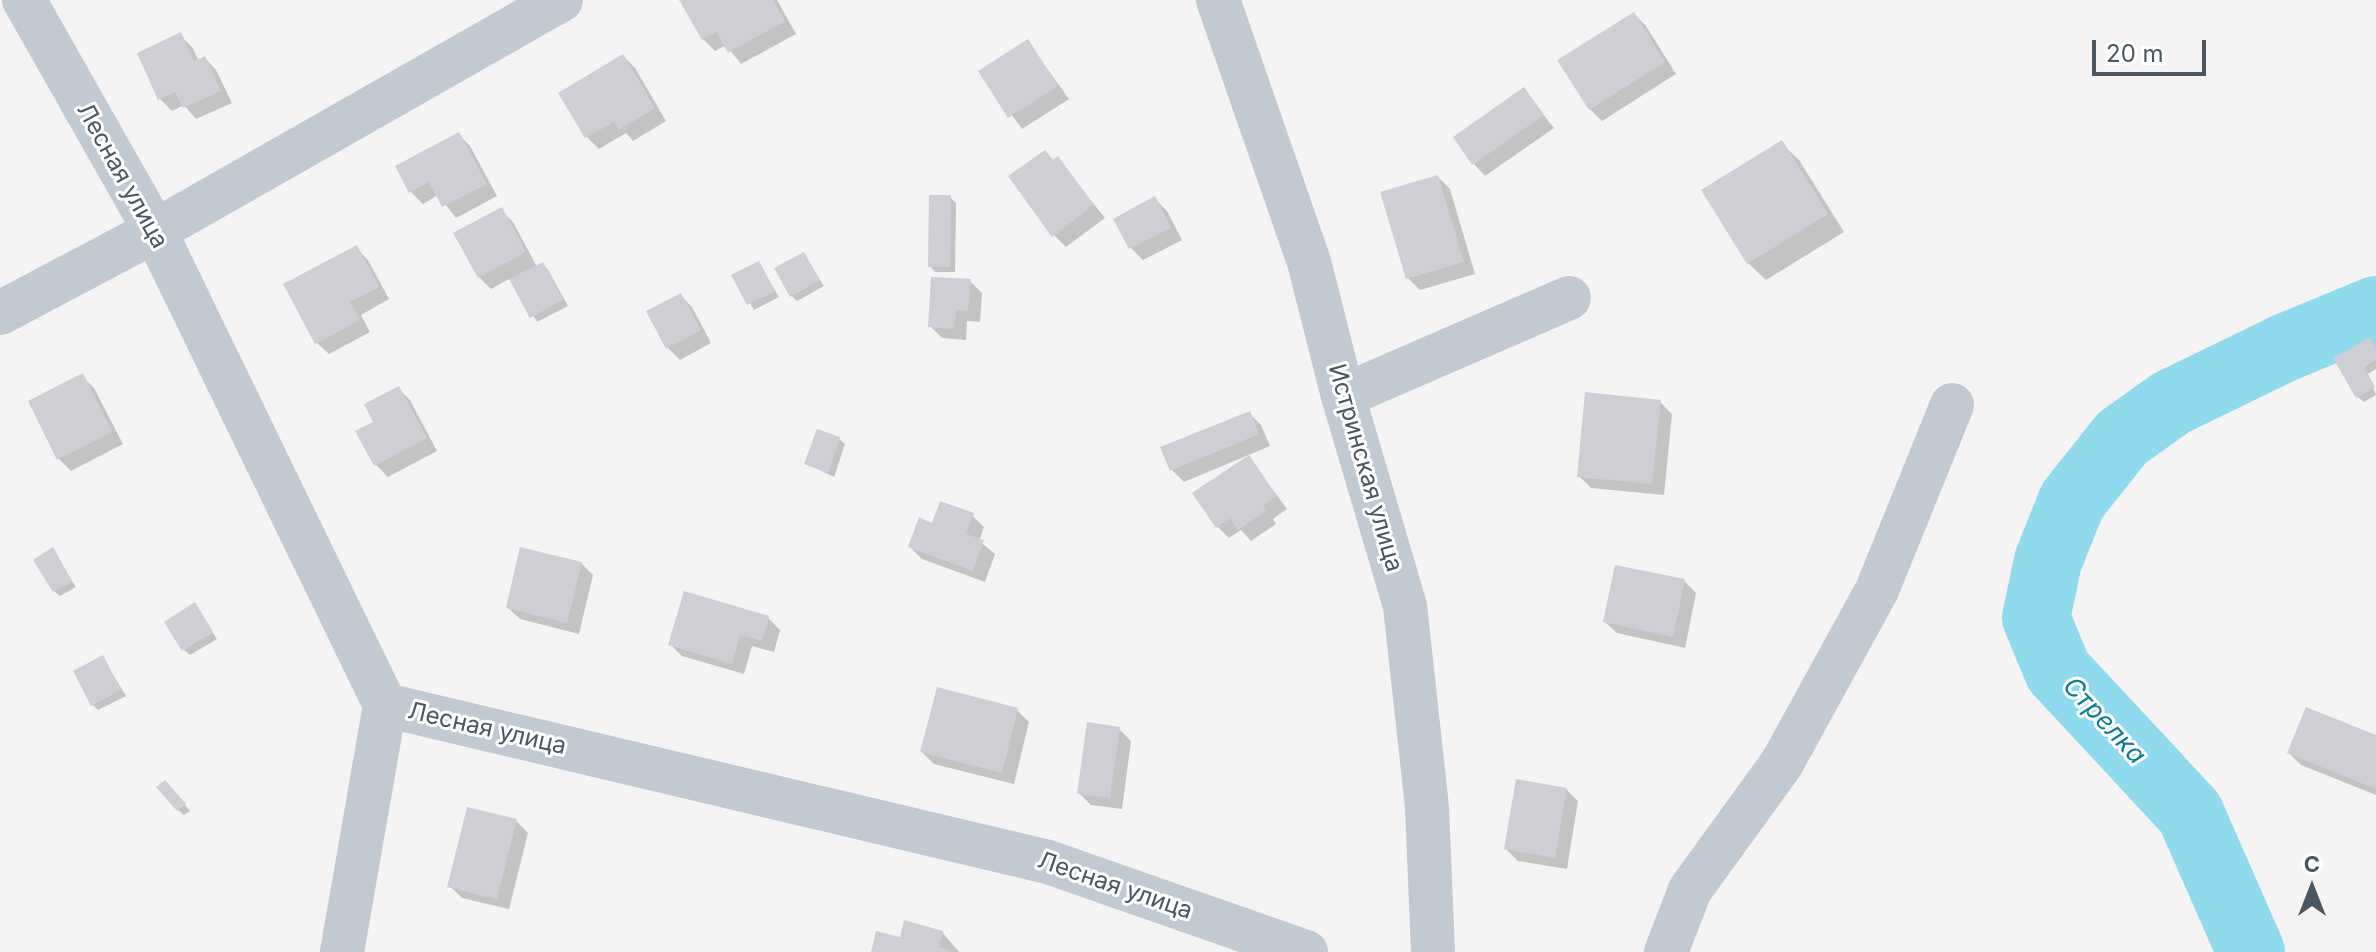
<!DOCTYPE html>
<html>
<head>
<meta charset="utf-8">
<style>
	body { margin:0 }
	#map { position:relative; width:2376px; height:952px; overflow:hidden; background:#f5f3f3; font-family:Inter,sans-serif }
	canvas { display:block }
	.north { position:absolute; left:2272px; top:848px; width:80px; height:80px; -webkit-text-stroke:6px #fff; paint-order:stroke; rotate:0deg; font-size:22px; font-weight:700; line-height:32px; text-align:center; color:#4a5661 }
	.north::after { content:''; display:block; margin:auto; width:28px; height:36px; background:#4a5661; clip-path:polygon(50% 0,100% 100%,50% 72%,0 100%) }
	.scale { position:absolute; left:2092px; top:40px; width:114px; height:36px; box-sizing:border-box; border:4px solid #4a5661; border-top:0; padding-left:10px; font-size:24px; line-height:28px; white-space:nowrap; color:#4a5661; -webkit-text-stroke:6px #fff; paint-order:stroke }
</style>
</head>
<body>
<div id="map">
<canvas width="2376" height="952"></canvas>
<div class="north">С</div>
<div class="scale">20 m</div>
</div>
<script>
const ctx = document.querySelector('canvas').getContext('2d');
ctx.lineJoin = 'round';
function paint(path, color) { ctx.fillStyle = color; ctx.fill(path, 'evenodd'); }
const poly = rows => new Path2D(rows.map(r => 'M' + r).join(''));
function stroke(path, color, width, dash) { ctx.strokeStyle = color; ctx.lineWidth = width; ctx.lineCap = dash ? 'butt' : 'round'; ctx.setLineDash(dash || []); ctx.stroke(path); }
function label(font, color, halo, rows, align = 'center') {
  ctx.font = font + ' Inter,sans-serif'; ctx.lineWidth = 6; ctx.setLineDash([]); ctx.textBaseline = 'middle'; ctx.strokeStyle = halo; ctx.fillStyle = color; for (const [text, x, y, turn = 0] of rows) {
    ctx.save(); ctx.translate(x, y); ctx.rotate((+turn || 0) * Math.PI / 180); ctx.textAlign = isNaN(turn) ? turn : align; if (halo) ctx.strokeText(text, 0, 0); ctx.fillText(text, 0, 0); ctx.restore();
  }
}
const shadow = poly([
	[681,0,777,0,796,34,741,64,726,45,715,51,703,39],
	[1634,14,1646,26,1676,74,1602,121,1590,109],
	[180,35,192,47,199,61,205,58,216,70,232,103,196,119,184,105,172,111,160,99],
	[1028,42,1069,99,1022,129,981,72],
	[623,56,635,68,666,121,633,141,626,133,599,149,587,137],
	[1524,90,1554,128,1485,176,1474,164],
	[458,134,470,146,497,196,456,218,438,195,423,204,411,192],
	[1781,143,1799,160,1844,232,1766,280,1748,263],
	[1058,159,1105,218,1066,247,1054,235],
	[1438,177,1450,189,1475,274,1420,290,1408,278],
	[950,197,956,203,955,272,935,272,930,266],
	[1155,199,1167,211,1182,240,1143,260,1131,248],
	[501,210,513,222,537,267,542,264,548,270,568,306,537,322,511,278,491,289,479,277],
	[356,248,368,260,389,299,361,315,370,332,329,354,317,343],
	[803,254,824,286,797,301,791,295],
	[758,263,779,297,754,310,734,276],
	[970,281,982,293,980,322,967,321,966,340,942,338,930,326],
	[680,295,692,307,711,343,680,360,668,348],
	[2370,340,2376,347,2376,369,2368,374,2376,395,2364,402,2358,397],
	[82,376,94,388,123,444,71,471,59,459],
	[398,388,410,400,437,451,388,477,376,465,358,432,376,422],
	[1660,402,1672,414,1664,495,1591,488,1579,476],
	[1249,413,1261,425,1270,446,1184,482,1172,470],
	[839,439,845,444,834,477,807,464],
	[1248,457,1287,509,1273,519,1276,524,1251,541,1241,530,1229,538,1217,526],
	[972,515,984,527,979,541,995,554,985,582,922,559,910,547,934,525],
	[52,550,76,587,60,596,54,591],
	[581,563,593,575,579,634,520,619,508,608],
	[1684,581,1696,593,1685,648,1617,633,1605,622],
	[195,605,217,639,190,655,184,650],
	[768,618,780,630,774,652,752,646,744,674,682,656,670,644],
	[103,658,126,696,98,710,93,705],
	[1017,710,1029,722,1014,784,934,764,922,752],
	[1119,729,1131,741,1122,809,1091,805,1079,793],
	[2376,737,2376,795,2301,765,2289,753],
	[171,788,190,811,184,815,178,810],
	[1566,789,1578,801,1567,869,1518,861,1506,849],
	[516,821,528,833,509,909,462,898,450,886],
	[942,932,959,952,873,952,901,939]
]);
const river = poly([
	[2251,952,2190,813,2058,671,2036,618,2048,561,2072,501,2122,438,2171,403,2284,348,2376,310]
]);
const building = poly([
	[679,0,773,0,785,21,728,53,716,32,702,40],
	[1634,12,1665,62,1589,110,1557,60],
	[181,32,194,61,205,56,221,91,183,108,175,92,158,100,137,53],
	[1028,39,1058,86,1008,118,978,71],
	[623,54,655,108,619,130,614,122,585,138,558,93],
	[1524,87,1544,115,1472,165,1453,137],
	[459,132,487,184,442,207,429,182,409,193,395,166],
	[1782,140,1828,214,1747,264,1701,190],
	[1045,150,1053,160,1058,156,1094,205,1052,237,1008,176],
	[1438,175,1464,262,1406,279,1380,192],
	[929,195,951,195,950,267,928,267],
	[1155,196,1171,228,1129,249,1113,219],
	[502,207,526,252,478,278,453,233],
	[357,245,379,287,350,302,360,320,315,344,283,284],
	[804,252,820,280,790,297,774,268],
	[759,261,775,291,747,305,731,275],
	[543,262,563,300,530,318,509,279],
	[931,277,971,279,968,311,956,310,954,329,928,327],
	[681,293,701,330,666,349,646,311],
	[2370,337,2376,348,2376,360,2364,367,2375,387,2356,398,2333,358],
	[83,373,112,432,57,460,28,401],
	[399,386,427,438,374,466,355,431,373,422,364,404],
	[1585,392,1661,400,1652,484,1577,477],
	[1250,411,1259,434,1170,471,1160,447],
	[817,429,840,437,828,473,804,464],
	[1249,455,1277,496,1263,506,1266,511,1238,530,1230,518,1216,528,1192,493],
	[940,501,974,513,966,534,984,540,973,571,908,547,919,517,932,523],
	[53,547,72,581,53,592,33,560],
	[520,547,582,562,567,623,506,608],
	[1615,565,1685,579,1673,637,1603,622],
	[684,591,769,616,762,641,740,635,732,664,668,645],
	[195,602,213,632,182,651,164,622],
	[103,655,121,690,91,706,73,671],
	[937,687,1018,708,1002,773,920,752],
	[2306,707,2376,735,2376,789,2287,753],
	[1087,722,1120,727,1110,798,1077,794],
	[1516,779,1567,788,1555,858,1504,849],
	[165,780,186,804,177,811,156,787],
	[467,807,517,819,497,899,447,887],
	[904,920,943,931,939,947,954,952,871,952,876,931,900,937]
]);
const minor = poly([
	[24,0,155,231,385,705,1048,862,1306,952],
	[1218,0,1309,262,1343,396,1405,606,1427,807,1433,952],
	[0,313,155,231,561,0],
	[1343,396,1569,298],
	[342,952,385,705],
	[1666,952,1690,890,1782,763,1877,590,1952,405]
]);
const streetNames = [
	["Лесная улица",122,176,61],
	["Истринская улица",1365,468,74],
	["Лесная улица",487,729,13],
	["Лесная улица",1115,886,19]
];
const waterNames = [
	["Стрелка",2104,721,47]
];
paint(shadow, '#0003');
stroke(river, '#90daee', 68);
paint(building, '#cdcfd5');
stroke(minor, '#c1cad2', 44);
label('24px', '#4a5661', '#fff', streetNames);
label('italic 26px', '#0c7c9b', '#fff', waterNames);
</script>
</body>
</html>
